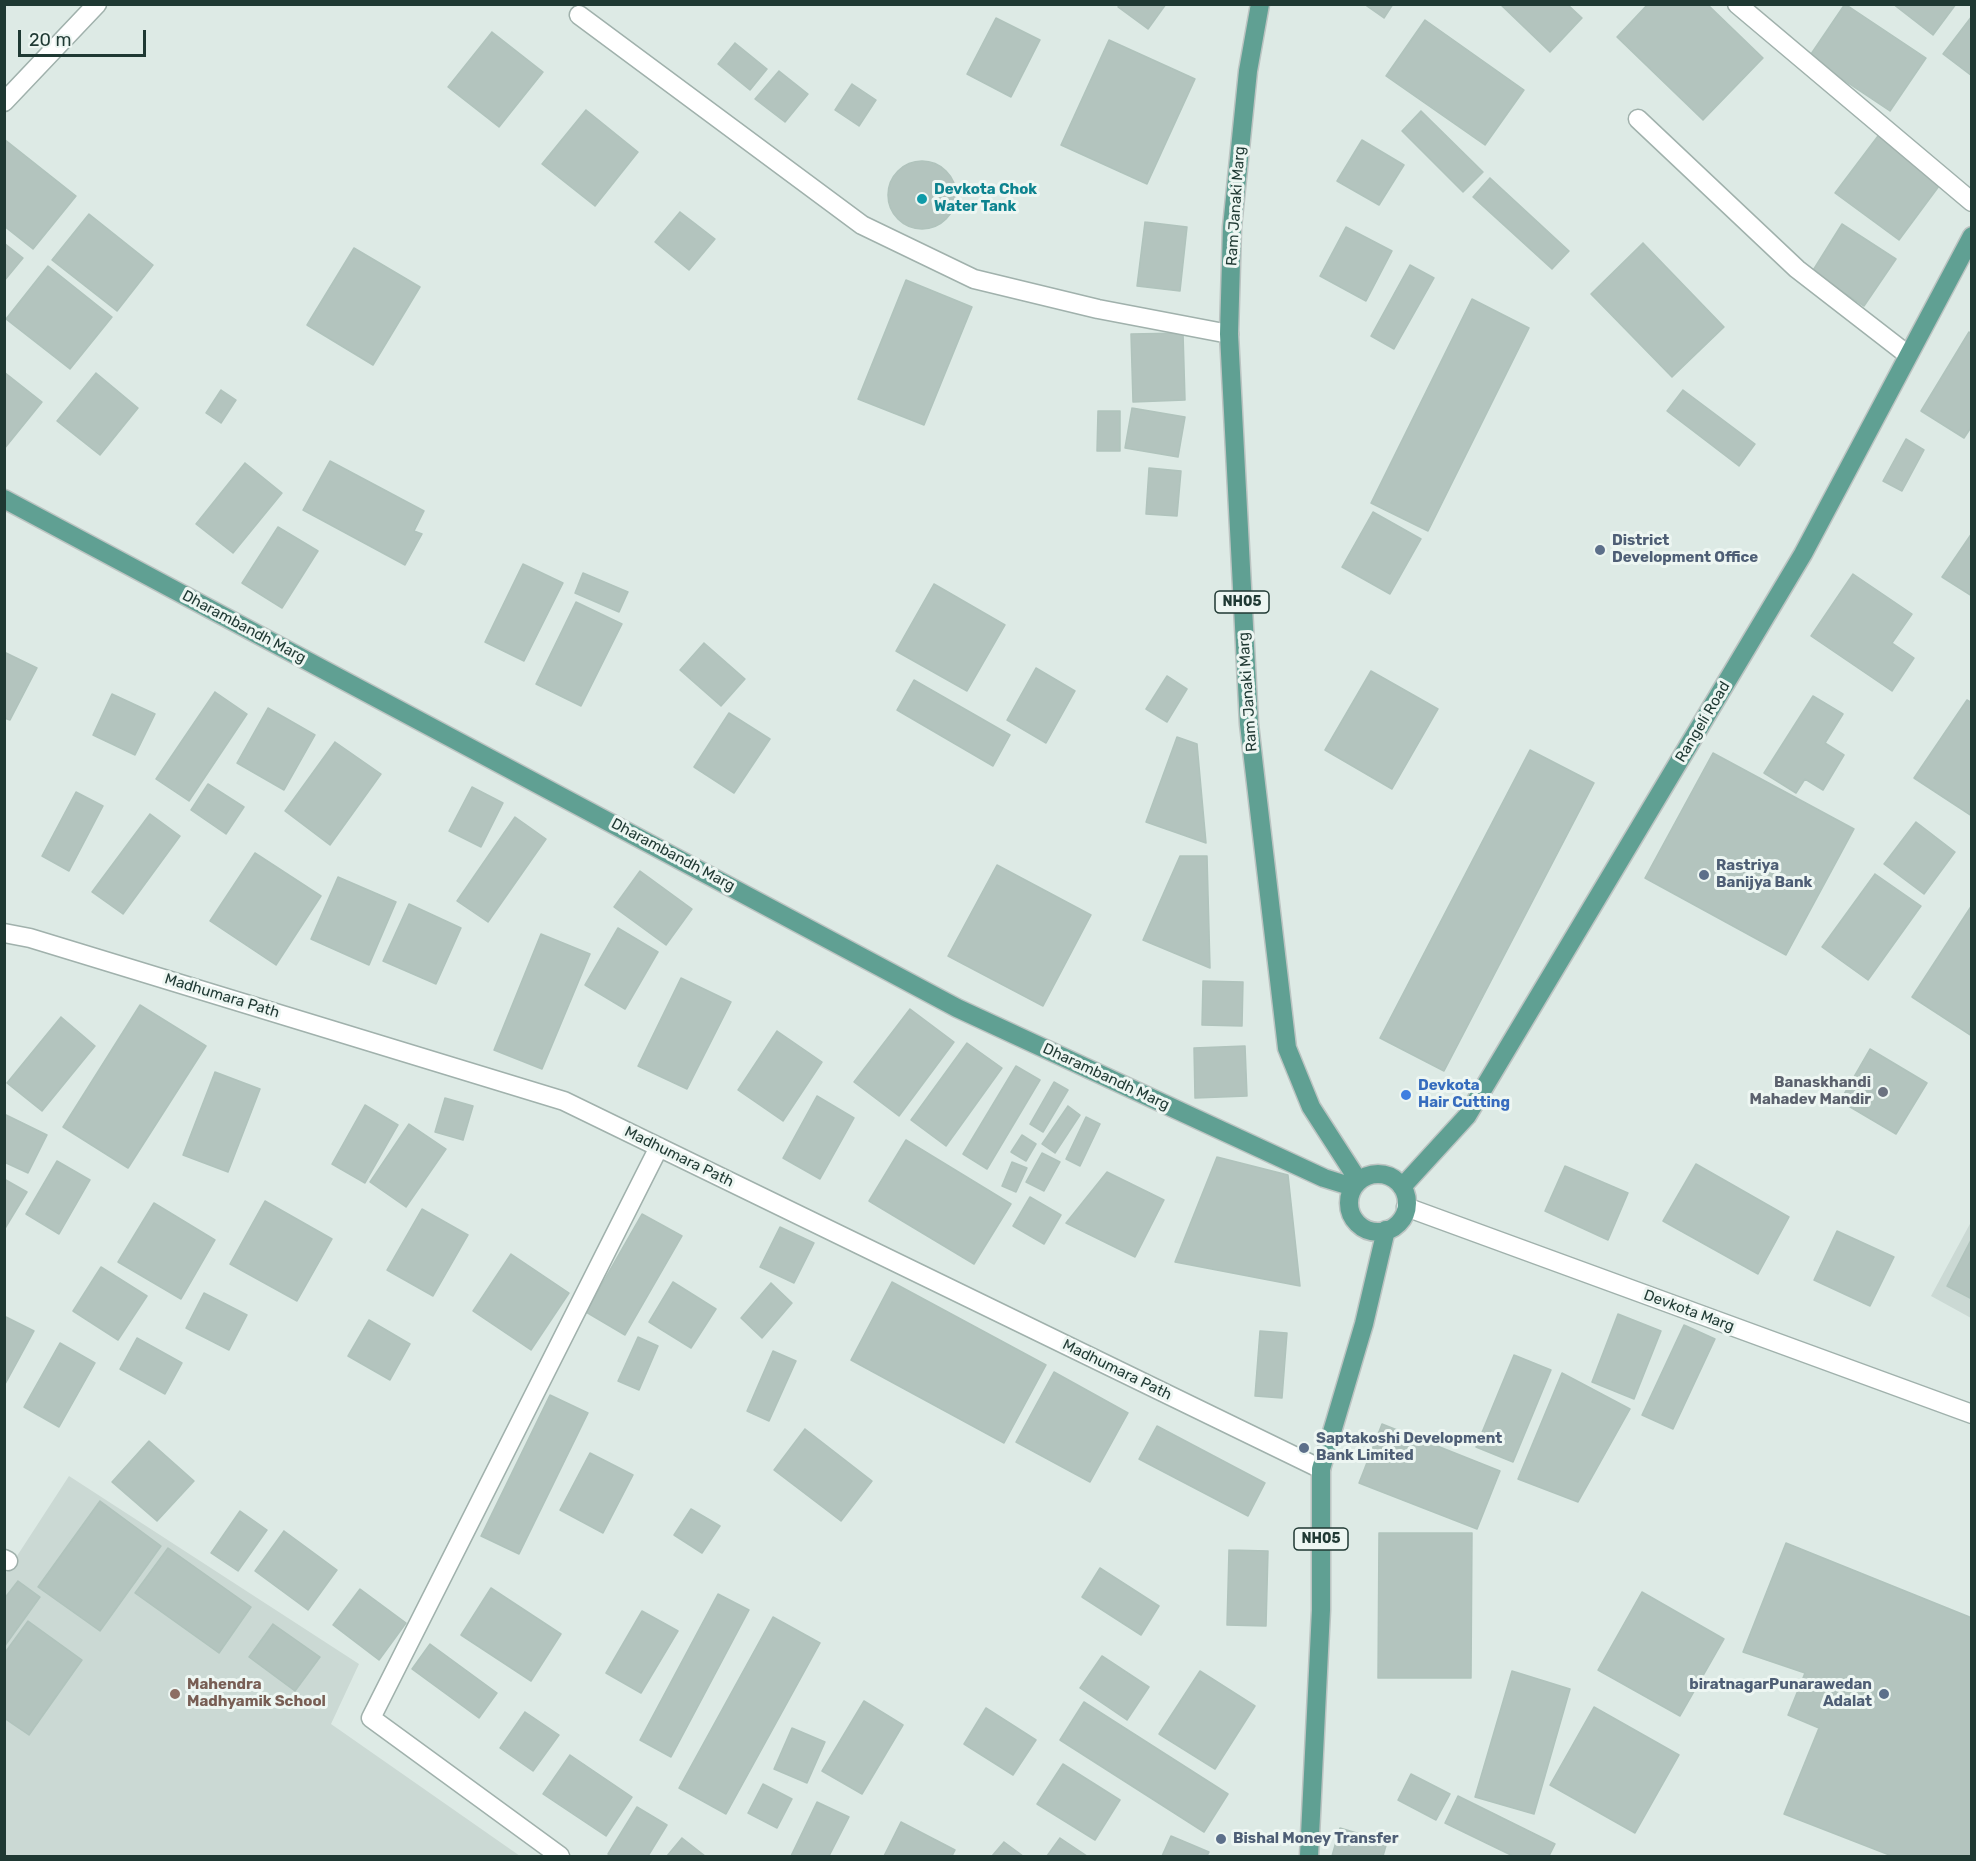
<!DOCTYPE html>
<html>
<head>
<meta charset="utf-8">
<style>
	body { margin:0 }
	#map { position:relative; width:1976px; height:1861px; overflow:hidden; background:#ddeae5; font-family:Rubik,sans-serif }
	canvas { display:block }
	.frame { position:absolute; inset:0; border:6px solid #1f3933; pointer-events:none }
	.scale { position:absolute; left:18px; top:30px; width:128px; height:27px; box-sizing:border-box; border:3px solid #1f3933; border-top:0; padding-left:8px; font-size:18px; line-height:21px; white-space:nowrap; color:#1f3933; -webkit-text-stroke:4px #edf6f2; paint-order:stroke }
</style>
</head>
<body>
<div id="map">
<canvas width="1976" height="1861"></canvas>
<div class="frame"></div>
<div class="scale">20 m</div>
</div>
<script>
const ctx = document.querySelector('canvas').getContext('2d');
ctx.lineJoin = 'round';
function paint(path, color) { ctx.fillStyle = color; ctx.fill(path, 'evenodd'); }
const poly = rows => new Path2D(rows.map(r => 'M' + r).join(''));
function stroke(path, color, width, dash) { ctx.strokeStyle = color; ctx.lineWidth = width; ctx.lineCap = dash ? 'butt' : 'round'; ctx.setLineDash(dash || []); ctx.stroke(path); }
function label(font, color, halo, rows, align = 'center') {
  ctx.font = font + ' Rubik,sans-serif'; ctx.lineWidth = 6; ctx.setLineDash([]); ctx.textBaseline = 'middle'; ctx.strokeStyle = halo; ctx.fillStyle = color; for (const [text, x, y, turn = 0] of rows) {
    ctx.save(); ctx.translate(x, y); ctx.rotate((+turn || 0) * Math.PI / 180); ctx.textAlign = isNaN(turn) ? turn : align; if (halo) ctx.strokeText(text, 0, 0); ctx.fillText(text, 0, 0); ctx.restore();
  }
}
const built = poly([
	[1971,1222,1971,1318,1931,1296],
	[69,1476,359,1664,331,1724,520,1856,5,1856,4,1576]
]);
const building = poly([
	[1120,4,1166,4,1148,29,1118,7,1120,4],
	[1364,4,1393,4,1384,18,1364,4],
	[1500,4,1567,4,1582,18,1550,52,1500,4],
	[1648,4,1707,4,1763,58,1703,120,1617,37,1648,4],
	[1845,4,1926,58,1890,111,1809,57,1845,4],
	[1893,4,1956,4,1933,35,1893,4],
	[1972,16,1972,76,1943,54,1972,16],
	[996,18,1040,40,1011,97,967,74,996,18],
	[1425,20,1524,90,1485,145,1386,76,1425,20],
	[492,32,543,72,499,127,448,87,492,32],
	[1109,40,1195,79,1147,184,1061,145,1109,40],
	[735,43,767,69,750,90,718,64,735,43],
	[779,71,808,94,785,122,755,99,779,71],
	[852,84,876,100,859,126,835,110,852,84],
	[586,110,638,152,595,206,542,164,586,110],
	[1421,111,1483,172,1463,192,1402,131,1421,111],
	[1878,136,1942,182,1899,240,1835,193,1878,136],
	[4,139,76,196,33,249,4,226,4,139],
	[1362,140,1404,165,1379,205,1337,181,1362,140],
	'888 195a34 34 0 1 1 68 0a34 34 0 1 1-68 0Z',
	[1490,178,1569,251,1552,269,1473,197,1490,178],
	[680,212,715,239,689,270,655,242,680,212],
	[89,214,153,265,117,311,52,260,89,214],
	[1145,222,1187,227,1180,291,1137,286,1145,222],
	[1842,224,1896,259,1864,306,1812,272,1842,224],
	[1346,227,1392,251,1366,301,1320,276,1346,227],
	[4,243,23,258,4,281,4,243],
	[1643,243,1724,327,1672,377,1591,294,1643,243],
	[354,248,420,287,373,365,307,325,354,248],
	[1410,265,1434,278,1394,349,1371,336,1410,265],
	[48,266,112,317,70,369,6,319,48,266],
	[906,280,972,307,924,425,858,399,906,280],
	[1472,299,1529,328,1428,531,1371,503,1472,299],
	[1969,332,1972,334,1972,426,1964,438,1921,411,1969,332],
	[1183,333,1185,400,1133,402,1131,334,1183,333],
	[4,372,42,402,4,449,4,372],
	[96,373,138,408,100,455,57,421,96,373],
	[221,390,236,400,221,423,206,413,221,390],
	[1683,390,1755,444,1739,466,1667,411,1683,390],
	[1132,408,1185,417,1178,457,1125,448,1132,408],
	[1098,411,1120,411,1120,451,1097,451,1098,411],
	[1906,439,1924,450,1902,491,1883,481,1906,439],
	[330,461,424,511,414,531,422,534,405,565,303,510,330,461],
	[245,463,282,493,233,553,196,524,245,463],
	[1149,468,1181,471,1177,516,1146,514,1149,468],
	[1373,512,1421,539,1390,594,1342,567,1373,512],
	[278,527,318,551,282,608,242,583,278,527],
	[1972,533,1972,596,1942,577,1972,533],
	[523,564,563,583,524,661,485,642,523,564],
	[583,573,628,592,619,612,575,593,583,573],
	[1853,574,1912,614,1892,643,1914,658,1892,691,1811,636,1853,574],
	[934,584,1005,625,967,691,896,651,934,584],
	[576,602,622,624,581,706,536,684,576,602],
	[704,643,745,679,721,706,680,670,704,643],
	[4,652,37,668,10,720,4,718,4,652],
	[1036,668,1075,691,1046,743,1007,720,1036,668],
	[1371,671,1438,709,1392,789,1325,750,1371,671],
	[1167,676,1187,689,1167,722,1146,709,1167,676],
	[914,680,1010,735,993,766,897,710,914,680],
	[215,692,247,714,189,801,156,779,215,692],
	[112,694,155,714,135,755,93,735,112,694],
	[1813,696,1843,714,1825,743,1844,755,1823,790,1805,779,1796,793,1764,773,1813,696],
	[1967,700,1972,703,1972,816,1914,778,1967,700],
	[268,708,315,735,284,790,237,763,268,708],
	[729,713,770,739,734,793,694,767,729,713],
	[1177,737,1197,744,1206,843,1146,822,1177,737],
	[335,742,381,774,330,845,285,811,335,742],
	[1530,750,1594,783,1444,1071,1380,1038,1530,750],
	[1713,753,1854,829,1786,955,1645,878,1713,753],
	[208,784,244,807,226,834,191,810,208,784],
	[472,787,503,803,481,847,449,831,472,787],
	[76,792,103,806,69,871,42,856,76,792],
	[150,814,180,836,123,914,92,892,150,814],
	[515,817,546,839,488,922,457,901,515,817],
	[1916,822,1955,852,1924,894,1884,864,1916,822],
	[255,853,321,896,276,965,210,921,255,853],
	[1180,856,1207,856,1210,968,1143,940,1180,856],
	[997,865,1091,915,1043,1006,948,956,997,865],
	[640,871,692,909,666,945,614,907,640,871],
	[1875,874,1921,906,1868,980,1822,947,1875,874],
	[338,877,396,902,369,965,311,939,338,877],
	[409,904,461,928,436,984,383,961,409,904],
	[1972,905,1972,1036,1912,997,1972,905],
	[618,928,658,952,625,1009,585,985,618,928],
	[541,934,590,954,542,1069,494,1050,541,934],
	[681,978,731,1002,687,1089,638,1066,681,978],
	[1203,981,1243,982,1242,1026,1202,1025,1203,981],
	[140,1005,206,1046,128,1168,63,1127,140,1005],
	[910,1009,954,1042,899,1116,854,1082,910,1009],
	[61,1017,95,1046,42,1111,7,1083,61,1017],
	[777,1031,822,1062,783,1121,738,1090,777,1031],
	[967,1043,1002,1068,946,1146,911,1120,967,1043],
	[1245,1046,1247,1096,1195,1098,1194,1048,1245,1046],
	[1870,1049,1927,1083,1896,1134,1840,1101,1870,1049],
	[1016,1066,1040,1080,987,1169,963,1154,1016,1066],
	[215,1072,260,1089,228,1172,183,1155,215,1072],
	[1054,1082,1068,1090,1043,1132,1030,1124,1054,1082],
	[817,1096,854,1118,820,1179,783,1158,817,1096],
	[445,1098,473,1106,463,1140,435,1132,445,1098],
	[365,1105,398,1125,365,1183,332,1164,365,1105],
	[1068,1106,1080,1115,1055,1153,1042,1144,1068,1106],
	[4,1114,47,1135,28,1173,4,1162,4,1114],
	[1086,1117,1100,1124,1080,1166,1066,1159,1086,1117],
	[409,1124,446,1149,406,1207,370,1182,409,1124],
	[1022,1135,1036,1144,1026,1161,1011,1152,1022,1135],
	[906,1140,1011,1204,974,1264,869,1201,906,1140],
	[1042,1153,1060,1162,1044,1191,1026,1182,1042,1153],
	[1217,1157,1288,1175,1300,1286,1175,1262,1217,1157],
	[57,1161,90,1180,59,1234,26,1214,57,1161],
	[1012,1162,1027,1168,1016,1192,1002,1186,1012,1162],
	[1696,1164,1789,1217,1758,1274,1663,1221,1696,1164],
	[1565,1166,1628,1193,1608,1240,1545,1211,1565,1166],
	[1107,1172,1164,1200,1135,1257,1066,1223,1107,1172],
	[4,1179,27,1192,4,1230,4,1179],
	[1030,1197,1061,1215,1044,1244,1013,1226,1030,1197],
	[265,1201,332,1239,297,1301,230,1264,265,1201],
	[154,1203,215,1240,181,1299,118,1262,154,1203],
	[422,1209,468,1235,433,1296,387,1270,422,1209],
	[642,1214,682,1236,625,1335,586,1312,642,1214],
	[780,1227,814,1243,794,1283,760,1267,780,1227],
	[1837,1231,1894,1257,1870,1306,1814,1280,1837,1231],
	[1972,1238,1972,1299,1947,1286,1972,1238],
	[511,1254,569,1293,531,1350,473,1311,511,1254],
	[101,1267,147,1296,118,1340,73,1311,101,1267],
	[673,1282,716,1309,691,1348,649,1322,673,1282],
	[892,1282,1046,1365,1004,1443,851,1360,892,1282],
	[771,1283,792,1303,762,1338,741,1318,771,1283],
	[204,1293,247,1315,229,1350,186,1328,204,1293],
	[1618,1314,1661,1331,1634,1399,1592,1382,1618,1314],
	[4,1316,34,1331,4,1386,4,1316],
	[369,1320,410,1344,390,1380,348,1356,369,1320],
	[1684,1325,1715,1339,1673,1429,1642,1415,1684,1325],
	[1260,1331,1287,1333,1282,1398,1255,1396,1260,1331],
	[638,1337,658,1346,639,1390,618,1381,638,1337],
	[137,1338,182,1363,165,1394,120,1369,137,1338],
	[60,1343,95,1363,59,1427,24,1407,60,1343],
	[773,1351,796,1361,769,1421,747,1411,773,1351],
	[1514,1355,1551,1370,1513,1462,1476,1447,1514,1355],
	[1054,1372,1128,1413,1090,1482,1016,1442,1054,1372],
	[1562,1373,1630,1409,1578,1502,1518,1479,1562,1373],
	[550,1395,588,1413,519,1554,481,1536,550,1395],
	[1382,1424,1500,1471,1477,1529,1359,1483,1382,1424],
	[1157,1426,1265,1483,1248,1516,1139,1459,1157,1426],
	[805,1429,872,1481,841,1521,774,1470,805,1429],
	[149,1441,194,1481,157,1521,112,1482,149,1441],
	[590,1453,633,1475,603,1533,560,1510,590,1453],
	[100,1501,161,1546,100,1631,38,1587,100,1501],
	[691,1509,720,1526,702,1553,674,1535,691,1509],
	[240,1511,267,1530,238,1571,211,1553,240,1511],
	[284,1531,337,1570,308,1610,255,1571,284,1531],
	[1379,1533,1472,1533,1471,1678,1378,1678,1379,1533],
	[1786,1543,1972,1618,1972,1856,1892,1856,1784,1814,1819,1728,1788,1715,1805,1673,1743,1652,1786,1543],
	[168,1548,251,1607,219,1653,135,1593,168,1548],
	[1229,1550,1268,1551,1266,1626,1227,1625,1229,1550],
	[1100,1568,1159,1606,1141,1635,1082,1597,1100,1568],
	[18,1581,40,1597,4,1647,4,1599,18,1581],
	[491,1588,561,1634,531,1681,461,1635,491,1588],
	[360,1589,406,1623,379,1660,333,1625,360,1589],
	[1642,1592,1724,1639,1680,1716,1598,1670,1642,1592],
	[718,1594,749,1610,671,1757,640,1740,718,1594],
	[642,1611,678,1631,641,1693,606,1673,642,1611],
	[773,1617,820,1643,726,1814,679,1788,773,1617],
	[28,1621,82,1660,29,1735,4,1718,4,1654,28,1621],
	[273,1624,320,1657,295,1691,249,1657,273,1624],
	[430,1644,497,1693,479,1718,412,1669,430,1644],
	[1102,1656,1149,1687,1127,1720,1080,1688,1102,1656],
	[1200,1671,1255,1706,1215,1769,1159,1734,1200,1671],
	[1512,1671,1570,1689,1534,1814,1475,1797,1512,1671],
	[864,1701,903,1725,862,1794,822,1771,864,1701],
	[1084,1702,1228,1794,1204,1832,1060,1740,1084,1702],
	[1594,1707,1679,1755,1635,1833,1550,1785,1594,1707],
	[986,1708,1036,1740,1013,1775,964,1744,986,1708],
	[525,1712,559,1735,533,1771,500,1748,525,1712],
	[792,1728,825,1742,807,1783,774,1769,792,1728],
	[570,1755,632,1797,606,1836,543,1794,570,1755],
	[1063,1764,1120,1800,1095,1840,1037,1804,1063,1764],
	[1411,1774,1450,1794,1436,1820,1398,1800,1411,1774],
	[763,1784,792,1799,777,1828,748,1813,763,1784],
	[1458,1796,1555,1844,1549,1856,1513,1856,1445,1823,1458,1796],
	[817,1802,849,1817,829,1856,791,1856,817,1802],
	[637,1807,667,1825,648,1856,612,1856,608,1854,637,1807],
	[901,1822,955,1850,952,1856,884,1856,901,1822],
	[1340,1828,1387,1842,1383,1856,1332,1856,1340,1828],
	[1171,1836,1209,1852,1207,1856,1162,1856,1171,1836],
	[682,1838,705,1856,667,1856,682,1838],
	[1060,1838,1087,1856,1047,1856,1060,1838],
	[1004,1842,1023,1856,992,1856,1004,1842]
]);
const minor = poly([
	[1737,4,1972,202],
	[579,15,862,225,974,279,1098,309,1229,334],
	[4,102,97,4],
	[1638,119,1797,269,1908,355],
	[4,933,30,938,564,1101,1321,1469],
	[1406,1207,1972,1414],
	[4,1559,8,1561],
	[560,1856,371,1718,659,1147]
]);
const major = poly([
	[1260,4,1248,71,1232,227,1229,334,1249,724,1287,1048,1311,1107,1358,1180],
	[4,499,957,1008,1324,1178,1353,1187],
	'1349 1203a29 29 0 1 1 58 0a29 29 0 1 1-58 0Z',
	[1402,1187,1467,1116,1803,554,1972,236],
	[1309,1856,1321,1610,1321,1469,1364,1324,1386,1230]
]);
const markers = [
	[922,199,6,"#0f9aa8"],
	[1600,550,6,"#5c6f8a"],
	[1704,875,6,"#5c6f8a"],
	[1883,1092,6,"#6b7280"],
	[1406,1095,6,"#3f7fe0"],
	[1304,1448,6,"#5c6f8a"],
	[175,1694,6,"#8d6e63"],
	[1884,1694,6,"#5c6f8a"],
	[1221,1839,6,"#5c6f8a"]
];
const shields = [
	[1242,602,54],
	[1321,1539,54]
];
const shieldNames = [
	["NH05",1242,602],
	["NH05",1321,1539]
];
const cultureNames = [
	["Devkota Chok",934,190],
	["Water Tank",934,207]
];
const streetNames = [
	["Ram Janaki Marg",1236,206,-86],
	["Dharambandh Marg",244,627,28],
	["Ram Janaki Marg",1248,692,-94],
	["Rangeli Road",1703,722,-59],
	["Dharambandh Marg",673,855,28],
	["Madhumara Path",222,996,17],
	["Dharambandh Marg",1106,1077,25],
	["Madhumara Path",679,1157,26],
	["Devkota Marg",1689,1311,20],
	["Madhumara Path",1117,1370,26]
];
const serviceNames = [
	["District",1612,541],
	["Development Office",1612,558],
	["Rastriya",1716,866],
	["Banijya Bank",1716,883],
	["Saptakoshi Development",1316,1439],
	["Bank Limited",1316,1456],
	["biratnagarPunarawedan",1872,1685,"right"],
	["Adalat",1872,1702,"right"],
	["Bishal Money Transfer",1233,1839]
];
const worshipNames = [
	["Banaskhandi",1871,1083],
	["Mahadev Mandir",1871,1100]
];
const shopNames = [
	["Devkota",1418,1086],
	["Hair Cutting",1418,1103]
];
const educationNames = [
	["Mahendra",187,1685],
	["Madhyamik School",187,1702]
];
paint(built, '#cbd9d4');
paint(building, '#b3c4be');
stroke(building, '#b0c3bc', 1.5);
stroke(minor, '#a0b1ac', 21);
stroke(major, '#bcc4c2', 21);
stroke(minor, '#fff', 18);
stroke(major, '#60a093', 18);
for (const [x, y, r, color] of markers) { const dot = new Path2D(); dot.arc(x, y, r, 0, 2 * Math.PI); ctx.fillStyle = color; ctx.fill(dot); stroke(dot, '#edf6f2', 2); }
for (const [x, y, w] of shields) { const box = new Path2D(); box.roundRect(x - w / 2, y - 11, w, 22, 4.5); ctx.fillStyle = '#edf6f2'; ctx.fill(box); stroke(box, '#1f3933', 1.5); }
label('bold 14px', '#1f3933', null, shieldNames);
label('bold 15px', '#0d838f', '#edf6f2', cultureNames, 'left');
label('15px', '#1f3933', '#edf6f2', streetNames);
label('bold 15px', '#4e5e75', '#edf6f2', serviceNames, 'left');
label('bold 15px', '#5b616d', '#edf6f2', worshipNames, 'right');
label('bold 15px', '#366cbe', '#edf6f2', shopNames, 'left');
label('bold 15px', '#785e54', '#edf6f2', educationNames, 'left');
</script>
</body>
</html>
